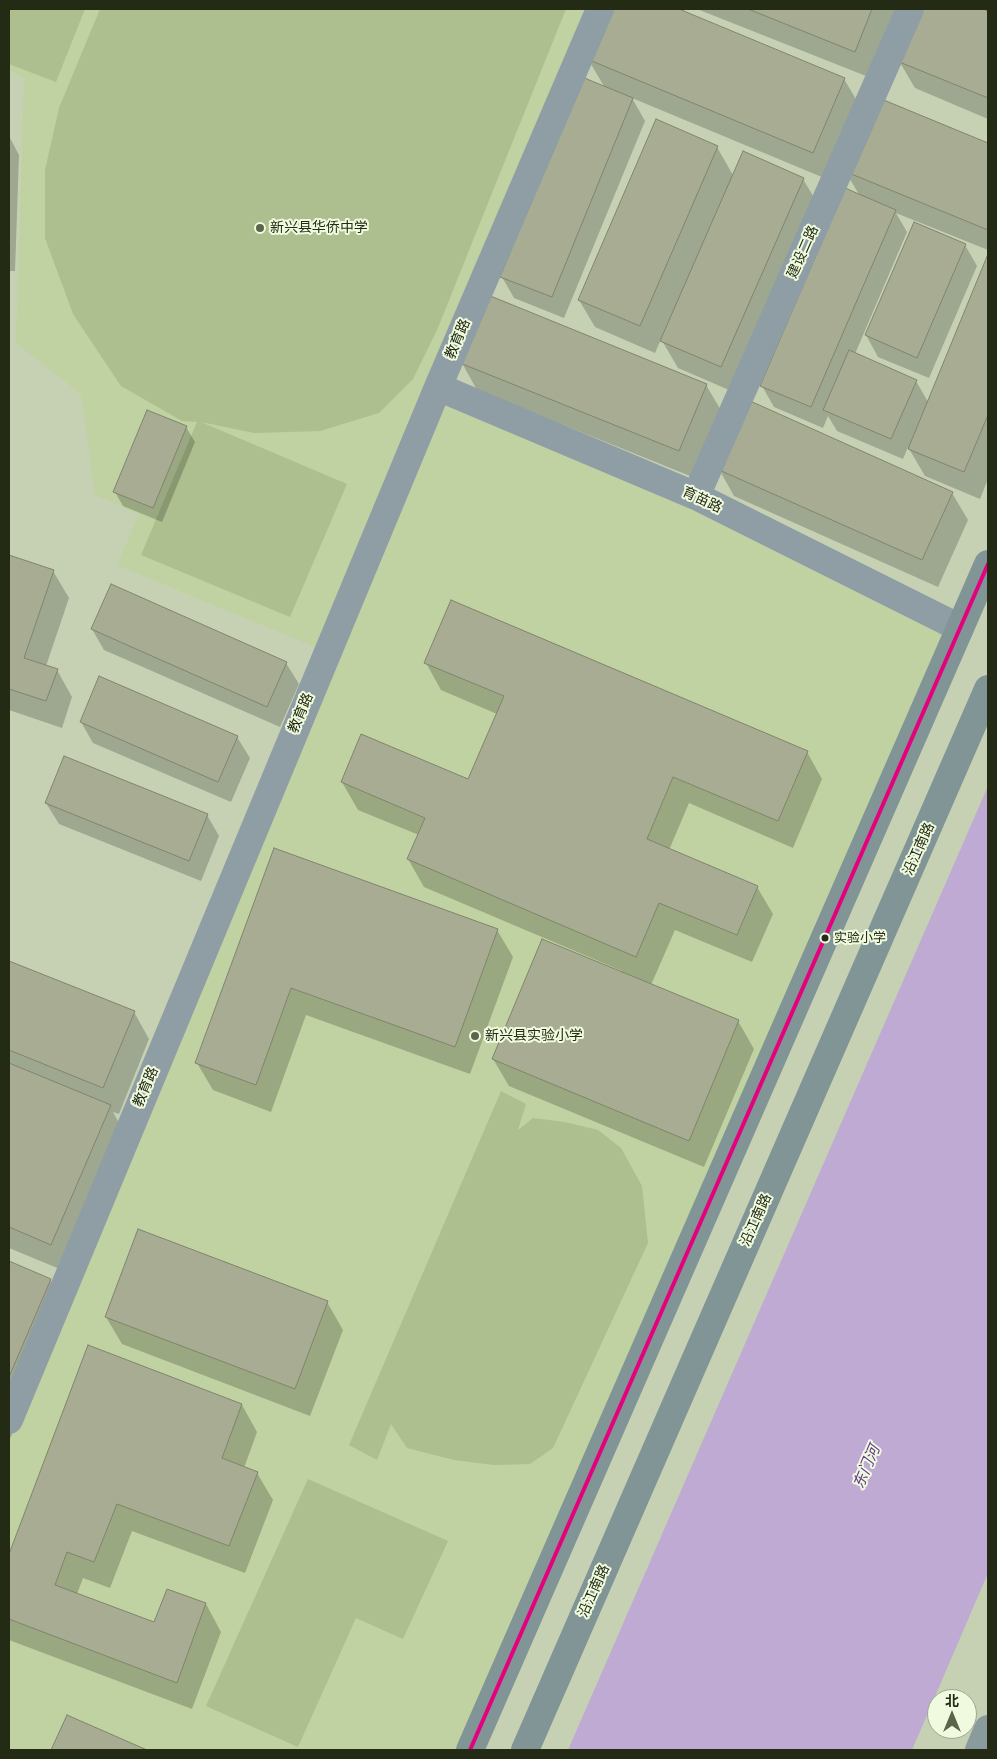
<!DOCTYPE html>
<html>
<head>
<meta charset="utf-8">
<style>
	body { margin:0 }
	#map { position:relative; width:997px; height:1759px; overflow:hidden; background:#c6d1b3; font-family:Literata,"Noto Sans SC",serif }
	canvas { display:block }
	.frame { position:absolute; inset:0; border:10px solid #232b15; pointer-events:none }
	.north { position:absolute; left:927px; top:1689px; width:50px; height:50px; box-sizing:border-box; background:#effade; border:1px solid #9da78e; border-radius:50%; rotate:0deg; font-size:14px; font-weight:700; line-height:20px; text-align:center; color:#232b15 }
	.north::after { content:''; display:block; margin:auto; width:18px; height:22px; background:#5c654c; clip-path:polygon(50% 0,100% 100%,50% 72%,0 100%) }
</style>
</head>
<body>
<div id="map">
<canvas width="997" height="1759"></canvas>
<div class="frame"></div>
<div class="north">北</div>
</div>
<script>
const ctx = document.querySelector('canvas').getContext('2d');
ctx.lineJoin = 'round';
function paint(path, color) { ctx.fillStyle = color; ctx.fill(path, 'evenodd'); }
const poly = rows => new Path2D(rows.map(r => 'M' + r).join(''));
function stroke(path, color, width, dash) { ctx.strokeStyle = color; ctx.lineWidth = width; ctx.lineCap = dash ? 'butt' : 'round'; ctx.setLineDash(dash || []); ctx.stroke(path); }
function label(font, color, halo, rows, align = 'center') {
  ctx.font = font + ' Literata,"Noto Sans SC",serif'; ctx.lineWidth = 4; ctx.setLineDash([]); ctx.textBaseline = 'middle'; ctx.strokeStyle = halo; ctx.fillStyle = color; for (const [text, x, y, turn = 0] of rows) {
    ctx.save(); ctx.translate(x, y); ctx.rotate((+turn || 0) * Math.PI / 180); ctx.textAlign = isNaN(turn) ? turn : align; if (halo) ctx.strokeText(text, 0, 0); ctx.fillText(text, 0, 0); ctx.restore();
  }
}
const built = poly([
	[9,9,589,9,438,387,960,628,470,1750,9,1750,9,1420,327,652,117,565,139,514,95,495,81,394,16,343,24,78,9,70]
]);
const green = poly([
	[9,9,85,9,56,82,9,64],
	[100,9,566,9,437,330,413,379,379,413,320,431,254,433,201,422,347,484,290,617,141,555,197,422,182,421,121,386,73,314,45,238,45,170,59,108],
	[501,1091,526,1104,518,1130,533,1118,565,1122,598,1130,621,1148,642,1186,648,1243,553,1448,530,1464,494,1465,454,1460,407,1448,391,1424,377,1460,349,1445],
	[308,1479,448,1541,403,1639,356,1618,298,1747,206,1706]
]);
const water = poly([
	[988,786,988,1573,912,1750,568,1750]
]);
const shadow = poly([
	[610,9,675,9,844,79,860,106,829,180,632,98,645,121,564,318,514,298,502,277,605,88,588,59],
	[697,9,899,9,871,78],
	[921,9,988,9,988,119,915,88,899,61],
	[875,98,988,144,988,250,896,213,907,232,855,354,916,381,928,402,988,258,988,479,980,499,925,476,908,447,903,459,837,431,828,416,823,428,774,407,762,386,860,196,845,171],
	[9,136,19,155,15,271,9,271],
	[717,147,734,177,803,179,819,206,736,393,678,368,661,339,655,353,595,327,579,300],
	[965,245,977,266,929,378,878,357,866,335],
	[462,363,706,385,722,412,695,478,477,390],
	[186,427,195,442,162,522,123,506,115,492],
	[719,469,952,493,968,520,938,587,734,496],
	[9,556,53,571,69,598,46,666,57,670,72,697,62,728,9,710],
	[92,629,286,663,299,684,280,727,104,650],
	[426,663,807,752,822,779,793,848,689,803,669,850,757,887,773,914,752,962,675,930,651,985,738,1021,754,1049,704,1167,509,1086,493,1059,622,971,424,887,408,859,419,835,358,810,342,782,469,781,497,714,441,690],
	[81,722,237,737,250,758,231,802,93,743],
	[46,803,207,815,219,836,201,881,59,824],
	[275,850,497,930,513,957,470,1074,306,1015,271,1112,213,1090,197,1063],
	[9,962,134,1012,149,1039,119,1114,113,1112,125,1134,67,1272,9,1248],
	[9,1263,50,1280,66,1307,9,1441],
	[327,1302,343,1330,310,1416,122,1344,106,1317],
	[89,1347,242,1405,257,1432,244,1468,257,1473,273,1500,245,1573,132,1531,110,1588,83,1578,77,1594,155,1624,168,1590,206,1604,221,1632,192,1709,9,1640,9,1557],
	[67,1716,144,1750,52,1750]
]);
const building = poly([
	[608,9,679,9,845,78,813,153,587,59,608,9],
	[748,9,872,9,855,52,748,9],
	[919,9,983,9,988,11,988,98,897,61,919,9],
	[582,77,633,98,552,297,500,277,582,77],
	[874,96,988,143,988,230,844,171,874,96],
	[656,119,718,146,640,326,578,300,656,119],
	[743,151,804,178,721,367,660,341,743,151],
	[845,188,896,210,811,407,760,386,845,188],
	[914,222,966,244,917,358,865,335,914,222],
	[988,254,988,415,964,472,908,449,988,254],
	[488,295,707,384,679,451,460,363,488,295],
	[849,350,917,380,891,439,823,410,849,350],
	[748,400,953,492,922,560,717,469,748,400],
	[147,410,187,426,153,508,113,492,147,410],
	[9,555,54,570,24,658,58,669,46,701,9,689,9,555],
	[111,584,287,662,267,707,91,629,111,584],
	[451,600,808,751,778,821,673,777,647,839,758,886,737,935,659,903,636,957,407,859,425,818,341,782,361,734,468,779,504,696,424,663,451,600],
	[99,676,238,736,218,782,80,722,99,676],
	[64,756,208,814,189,861,45,803,64,756],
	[274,848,498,929,455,1047,291,988,256,1085,195,1063,274,848],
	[542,939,739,1020,689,1141,492,1059,542,939],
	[9,961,135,1011,103,1088,9,1050,9,961],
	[9,1063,111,1105,51,1245,9,1227,9,1063],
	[138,1229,328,1301,295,1389,105,1317,138,1229],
	[9,1261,51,1279,9,1377,9,1261],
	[88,1345,242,1404,222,1458,258,1472,229,1546,117,1504,94,1562,67,1552,55,1585,154,1622,167,1589,206,1603,177,1683,9,1619,9,1554,88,1345],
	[67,1715,147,1750,51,1750,67,1715]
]);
const street = poly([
	[438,387,696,496,960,628],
	[696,496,910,9],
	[9,1420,438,387,600,9]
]);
const secondary = poly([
	[979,1750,988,1729]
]);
const primary = poly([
	[470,1750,988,564],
	[525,1750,988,689]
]);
const bus1 = poly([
	[470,1750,988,564]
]);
const markers = [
	[260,228,5,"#5c654c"],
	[825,938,4.5,"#232b15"],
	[475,1036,5,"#5c654c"]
];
const busNames = [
	["实验小学",834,938]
];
const poiNames = [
	["新兴县华侨中学",270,228],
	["新兴县实验小学",485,1036]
];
const streetNames = [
	["建设二路",803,252,-66],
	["教育路",458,339,-67],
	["育苗路",702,500,25],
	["教育路",301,713,-67],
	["沿江南路",919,849,-66],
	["教育路",146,1087,-67],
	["沿江南路",756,1220,-66],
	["沿江南路",594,1591,-66]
];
const waterNames = [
	["东门河",867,1467,-67]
];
paint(built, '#c0d2a1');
paint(green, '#adbe8f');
paint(water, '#beaad2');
paint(shadow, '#0003');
paint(building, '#a7ac93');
stroke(building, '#80846c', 1);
stroke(street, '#8f9ea5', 28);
stroke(secondary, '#8a9b9e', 28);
stroke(primary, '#819496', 28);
stroke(bus1, '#e5007d', 4);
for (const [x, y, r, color] of markers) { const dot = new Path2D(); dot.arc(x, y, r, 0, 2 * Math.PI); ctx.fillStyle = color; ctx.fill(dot); stroke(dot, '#effade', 2); }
label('13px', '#232b15', '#effade', busNames, 'left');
label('14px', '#232b15', '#effade', poiNames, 'left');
label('14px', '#232b15', '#effade', streetNames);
label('italic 15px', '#5f3688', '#effade', waterNames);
</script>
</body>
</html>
